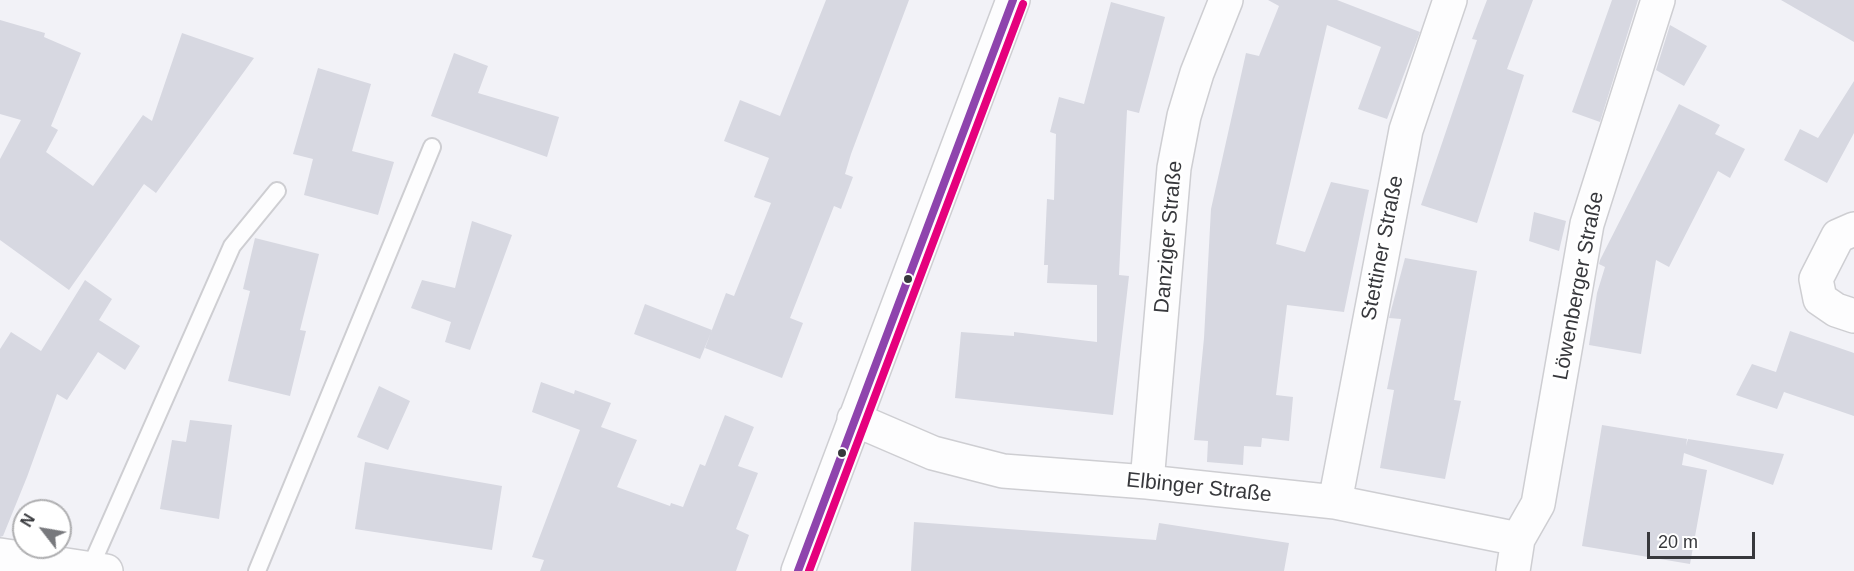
<!DOCTYPE html>
<html>
<head>
<meta charset="utf-8">
<style>
	body { margin:0 }
	#map { position:relative; width:1854px; height:571px; overflow:hidden; background:#f2f2f7; font-family:Helvetica,sans-serif }
	canvas { display:block }
	.north { position:absolute; left:12px; top:499px; width:60px; height:60px; box-sizing:border-box; background:#fff; border:2px solid #afafb1; border-radius:50%; rotate:301deg; font-size:16px; font-weight:700; line-height:24px; text-align:center; color:#37383c }
	.north::after { content:''; display:block; margin:auto; width:21px; height:27px; background:#78797d; clip-path:polygon(50% 0,100% 100%,50% 72%,0 100%) }
	.scale { position:absolute; left:1647px; top:532px; width:108px; height:27px; box-sizing:border-box; border:3px solid #37383c; border-top:0; padding-left:8px; font-size:18px; line-height:21px; white-space:nowrap; color:#37383c; -webkit-text-stroke:4px #fff; paint-order:stroke }
</style>
</head>
<body>
<div id="map">
<canvas width="1854" height="571"></canvas>
<div class="north">N</div>
<div class="scale">20 m</div>
</div>
<script>
const ctx = document.querySelector('canvas').getContext('2d');
ctx.lineJoin = 'round';
function paint(path, color) { ctx.fillStyle = color; ctx.fill(path, 'evenodd'); }
const poly = rows => new Path2D(rows.map(r => 'M' + r).join(''));
function stroke(path, color, width, dash) { ctx.strokeStyle = color; ctx.lineWidth = width; ctx.lineCap = dash ? 'butt' : 'round'; ctx.setLineDash(dash || []); ctx.stroke(path); }
function label(font, color, halo, rows, align = 'center') {
  ctx.font = font + ' Helvetica,sans-serif'; ctx.lineWidth = 6; ctx.setLineDash([]); ctx.textBaseline = 'middle'; ctx.strokeStyle = halo; ctx.fillStyle = color; for (const [text, x, y, turn = 0] of rows) {
    ctx.save(); ctx.translate(x, y); ctx.rotate((+turn || 0) * Math.PI / 180); ctx.textAlign = isNaN(turn) ? turn : align; if (halo) ctx.strokeText(text, 0, 0); ctx.fillText(text, 0, 0); ctx.restore();
  }
}
const building = poly([
	[826,0,909,0,851,154,845,174,853,177,841,209,834,206,790,318,803,323,782,378,705,348,726,293,734,296,771,203,754,197,769,158,724,141,740,100,780,116],
	[1268,0,1337,0,1420,32,1387,119,1358,109,1381,47,1327,25,1276,244,1305,252,1331,182,1369,190,1344,312,1287,305,1276,395,1293,397,1289,441,1262,438,1261,447,1244,446,1243,465,1207,462,1208,441,1194,440,1204,338,1211,209,1246,53,1259,56,1279,6],
	[1487,0,1533,0,1507,69,1524,75,1477,223,1421,205,1477,40,1472,39],
	[1612,0,1638,0,1600,122,1572,112],
	[1781,0,1854,0,1854,42],
	[1111,2,1165,17,1139,113,1127,110,1119,275,1129,276,1113,415,955,398,961,332,1014,336,1014,332,1097,342,1097,285,1047,283,1048,265,1044,265,1047,199,1054,200,1056,134,1050,132,1059,97,1084,104],
	[0,20,45,33,44,37,81,53,51,126,58,130,46,152,93,186,143,115,152,121,182,33,254,58,156,193,144,184,69,290,0,240,0,159,21,120,0,114],
	[1670,25,1707,46,1684,86,1656,70],
	[454,53,488,66,478,93,559,117,547,157,431,116],
	[318,68,371,84,352,151,394,162,378,215,304,195,313,159,293,154],
	[1854,81,1854,133,1827,183,1784,160,1800,129,1818,138],
	[1679,104,1720,125,1715,134,1745,149,1730,178,1718,171,1669,267,1656,260,1641,354,1589,345,1597,293,1605,267,1599,264,1600,260],
	[1534,212,1566,221,1559,251,1529,241],
	[472,221,512,235,470,350,445,342,451,322,411,308,422,280,455,288],
	[255,238,319,254,300,330,306,331,290,396,228,381,250,291,243,289],
	[1405,258,1477,271,1454,400,1461,401,1445,479,1380,468,1394,390,1387,389,1401,319,1389,318],
	[85,280,112,299,99,320,140,346,125,370,98,352,67,400,57,394,27,477,3,536,0,537,0,349,11,332,41,351],
	[645,304,712,330,700,359,634,334],
	[1790,331,1854,353,1854,416,1784,392,1777,409,1736,395,1752,364,1776,372],
	[541,382,574,394,575,390,611,403,601,427,637,440,617,487,670,506,671,503,683,507,700,464,705,466,725,415,754,427,738,466,758,473,736,529,749,535,736,571,540,571,544,560,532,557,580,430,532,412],
	[379,386,410,401,388,450,357,437],
	[190,420,232,425,219,519,160,509,172,440,186,442],
	[1602,425,1687,439,1686,446,1688,439,1784,454,1773,485,1684,453,1682,465,1707,470,1690,564,1582,546],
	[365,462,502,486,492,550,355,529],
	[914,522,1156,540,1159,523,1289,543,1284,571,911,571]
]);
const service = poly([
	[90,568,232,246,277,191],
	[257,571,432,147]
]);
const minor = poly([
	[1854,229,1838,236,1816,279,1820,299,1836,310,1854,316],
	[854,419,933,453,1003,471,1147,482,1335,502,1518,539,1513,571],
	[1147,482,1174,168,1184,116,1197,73,1226,0],
	[1335,502,1406,130,1450,0],
	[1518,539,1538,504,1587,224,1658,0],
	[0,555,106,571],
	[798,571,1013,0]
]);
const bus1 = poly([
	[798,571,1013,0]
]);
const bus2 = poly([
	[809,571,1023,4]
]);
const markers = [
	[908,279,5,"#37383c"],
	[842,453,5,"#37383c"]
];
const streetNames = [
	["Danziger Straße",1169,237,-85],
	["Stettiner Straße",1383,248,-79],
	["Löwenberger Straße",1579,286,-79],
	["Elbinger Straße",1199,488,6]
];
paint(building, '#d7d8e1');
stroke(service, '#ceced2', 20);
stroke(minor, '#ceced2', 36);
stroke(service, '#fdfdfe', 16);
stroke(minor, '#fdfdfe', 33);
stroke(bus1, '#8e44ad', 8);
stroke(bus2, '#e5007d', 8);
for (const [x, y, r, color] of markers) { const dot = new Path2D(); dot.arc(x, y, r, 0, 2 * Math.PI); ctx.fillStyle = color; ctx.fill(dot); stroke(dot, '#fff', 2); }
label('21px', '#37383c', '#fff', streetNames);
</script>
</body>
</html>
